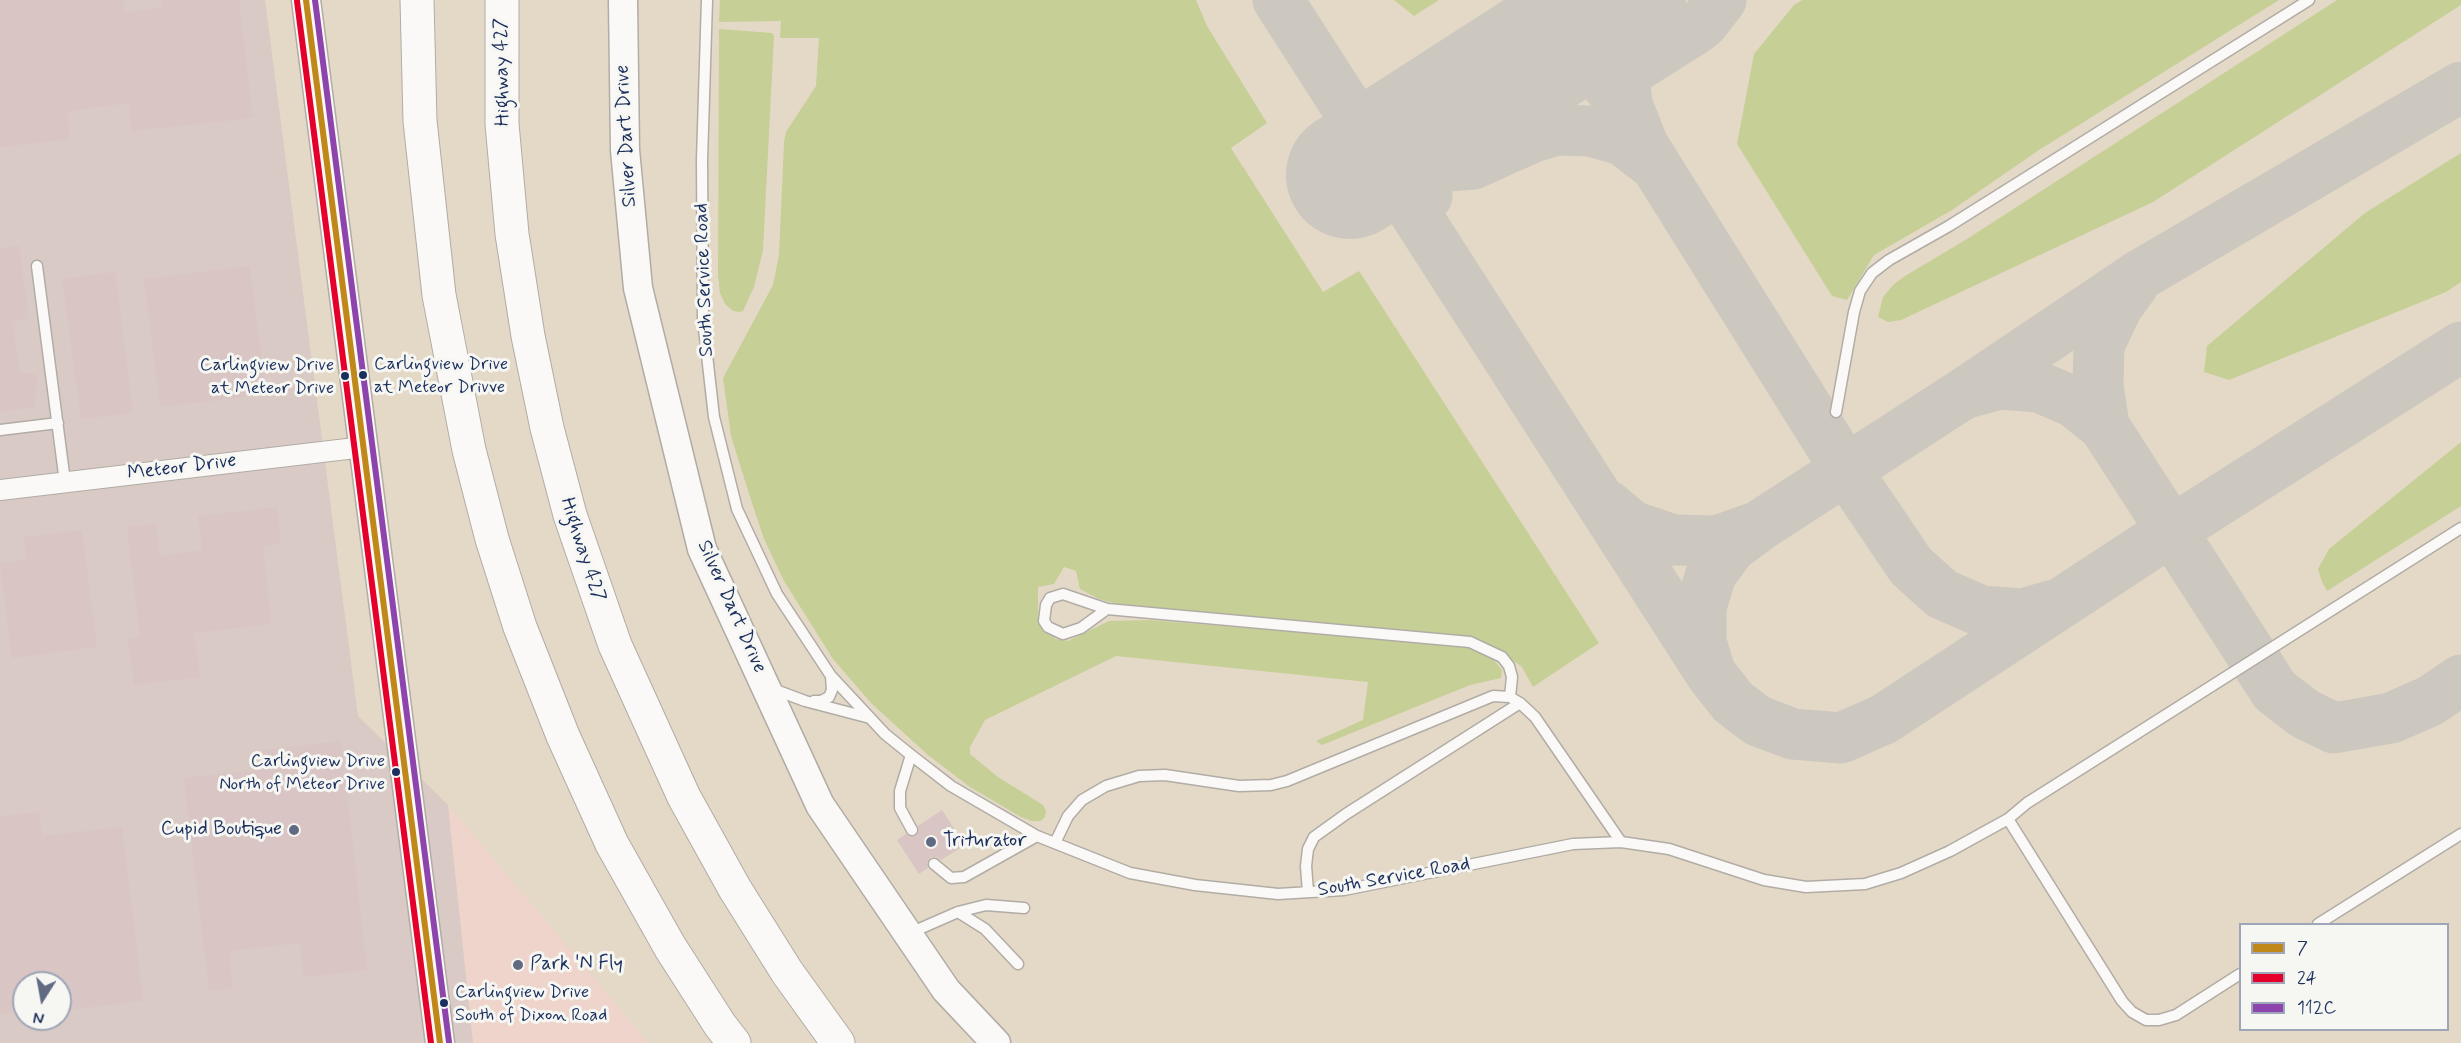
<!DOCTYPE html>
<html>
<head>
<meta charset="utf-8">
<style>
	body { margin:0 }
	#map { position:relative; width:2461px; height:1043px; overflow:hidden; background:#e4d9c7; font-family:Mynerve,sans-serif }
	canvas { display:block }
	.legend { position:absolute; left:2239px; top:923px; width:210px; height:108px; box-sizing:border-box; background:#f6f6f2; border:2px solid #9ea6b7; margin:0; padding:8px 10px; list-style:none; font-size:18px; color:#1b2f5e }
	.legend li { display:flex; align-items:center; gap:12px; height:30px }
	.legend b { width:30px; border:2px solid #9ea6b7 }
	.north { position:absolute; left:12px; top:971px; width:60px; height:60px; box-sizing:border-box; background:#f6f6f2; border:2px solid #9ea6b7; border-radius:50%; rotate:191deg; font-size:16px; font-weight:700; line-height:24px; text-align:center; color:#1b2f5e }
	.north::after { content:''; display:block; margin:auto; width:21px; height:27px; background:#616a83; clip-path:polygon(50% 0,100% 100%,50% 72%,0 100%) }
</style>
</head>
<body>
<div id="map">
<canvas width="2461" height="1043"></canvas>
<ul class="legend">
<li><b style="height:8px;background:#c08818"></b>7</li>
<li><b style="height:8px;background:#e4002b"></b>24</li>
<li><b style="height:8px;background:#8e44ad"></b>112C</li>
</ul>
<div class="north">N</div>
</div>
<script>
const ctx = document.querySelector('canvas').getContext('2d');
ctx.lineJoin = 'round';
function paint(path, color) { ctx.fillStyle = color; ctx.fill(path, 'evenodd'); }
const poly = rows => new Path2D(rows.map(r => 'M' + r).join(''));
function stroke(path, color, width, dash) { ctx.strokeStyle = color; ctx.lineWidth = width; ctx.lineCap = dash ? 'butt' : 'round'; ctx.setLineDash(dash || []); ctx.stroke(path); }
function label(font, color, halo, rows, align = 'center') {
  ctx.font = font + ' Mynerve,sans-serif'; ctx.lineWidth = 6; ctx.setLineDash([]); ctx.textBaseline = 'middle'; ctx.strokeStyle = halo; ctx.fillStyle = color; for (const [text, x, y, turn = 0] of rows) {
    ctx.save(); ctx.translate(x, y); ctx.rotate((+turn || 0) * Math.PI / 180); ctx.textAlign = isNaN(turn) ? turn : align; if (halo) ctx.strokeText(text, 0, 0); ctx.fillText(text, 0, 0); ctx.restore();
  }
}
const built = poly([
	[448,805,649,1043,473,1043]
]);
const industrial = poly([
	[0,0,265,0,358,716,448,805,473,1043,0,1043],
	[24,983,60,983,60,1019,24,1019]
]);
const green = poly([
	[720,0,1196,0,1207,26,1267,123,1231,148,1323,292,1359,271,1599,643,1533,687,1522,667,1496,648,1479,639,1344,628,1121,605,1099,599,1080,589,1076,571,1064,567,1054,584,1038,587,1038,619,1056,639,1068,641,1109,621,1148,620,1467,646,1480,650,1493,659,1502,670,1501,678,1470,685,1322,745,1316,741,1363,720,1368,682,1116,656,985,720,970,747,970,754,998,777,1043,805,1046,811,1045,817,1041,821,1032,821,1021,817,970,787,928,755,871,703,833,659,784,581,764,539,750,497,731,436,723,378,773,285,779,255,784,142,786,132,816,86,819,38,780,38,781,21,719,22],
	[1394,0,1439,0,1414,16],
	[1802,0,2279,0,2039,150,1952,210,1874,255,1847,300,1832,296,1737,144,1754,54,1794,5],
	[2337,0,2461,0,2461,5,2153,202,1901,320,1888,322,1878,317,1883,297,1894,284,1905,276,1967,239],
	[719,29,772,33,774,36,763,250,754,287,743,311,739,312,733,311,725,304,720,293,718,276],
	[2461,153,2461,282,2446,292,2229,380,2204,372,2207,346,2365,213],
	[2461,442,2461,506,2327,591,2322,582,2318,569,2329,549]
]);
const taxiway = poly([
	[1278,0,1711,674,1733,702,1758,721,1793,734,1841,738,1884,719,2171,531,2461,347],
	[1649,0,1636,22,1625,60,1624,74,1627,104,1643,145,1846,470,1911,566,1942,594,1981,611,2023,614,2054,605],
	[1607,85,1694,30,1704,22,1721,0],
	[1362,127,1381,143,1406,157,1448,166,1473,164,1533,137,1557,130,1590,131,1622,140,1655,165],
	[1427,196,1426,186,1433,150,1459,104],
	[2133,285,2117,307,2099,345,2098,385,2104,426,2275,691,2305,714,2334,728,2391,718,2430,701,2461,680],
	[1967,393,2000,384,2039,387,2074,402,2104,426],
	[1607,505,1632,526,1673,540,1717,541,1759,526,1963,394,2140,275,2461,87],
	[1708,665,1701,642,1701,607,1711,574,1731,547,1758,527]
]);
const runway = poly([
	[1350,175,1622,0]
]);
const building = poly([
	[0,0,124,0,125,12,162,8,162,0,239,0,253,118,132,131,129,103,67,111,70,139,0,147],
	[19,246,29,318,12,322,20,372,37,375,35,407,0,412,0,248],
	[250,266,266,394,160,407,144,279],
	[115,272,133,413,81,419,62,279],
	[277,507,281,544,263,546,271,624,194,633,200,677,134,685,128,639,140,638,127,527,156,524,159,556,202,550,198,516],
	[82,530,97,647,12,658,0,563,26,560,24,537],
	[341,741,367,970,304,977,300,943,229,951,233,988,209,991,184,778,266,769,263,750],
	[942,810,965,845,941,860,936,857,931,857,927,862,928,868,919,874,897,840,906,834,911,837,916,836,919,831,918,826],
	[39,812,42,836,122,827,143,1001,60,1011,60,983,24,983,24,1011,0,1014,0,816]
]);
const lane = poly([
	[707,0,702,160,703,320,714,417,737,509,777,594,831,676,885,734,911,755,951,786,1037,836,1130,873,1195,885,1278,894,1344,890,1573,844,1621,842,1669,849,1764,880,1806,887,1865,884,1901,873,1950,851,2008,819,2027,803,2461,528],
	[37,266,65,482],
	[1836,412,1854,312,1860,291,1872,273,1889,260,1949,226,2309,0],
	[0,430,58,423],
	[1107,609,1081,628,1063,634,1048,627,1044,621,1046,605,1050,598,1063,594,1107,609,1470,642,1502,657,1509,666,1512,677,1510,697],
	[773,689,805,701,870,718],
	[814,701,821,701,829,697,832,690,831,676],
	[911,755,900,791,900,808,912,830],
	[2008,819,2122,1001,2132,1012,2146,1020,2159,1020,2176,1015,2240,974],
	[1055,843,1068,816,1082,800,1106,786,1139,776,1165,775,1239,786,1271,785,1287,781,1493,696,1510,697,1520,703,1535,717,1621,842],
	[934,864,951,878,964,877,1037,836],
	[1308,892,1306,866,1308,849,1314,837,1346,814,1520,703],
	[958,912,985,929,1018,964],
	[2318,924,2461,834],
	[910,933,958,912,986,905,1024,908]
]);
const street = poly([
	[0,490,364,447]
]);
const secondary = poly([
	[306,0,440,1043],
	[623,0,625,150,638,288,702,549,820,805,946,990,996,1043]
]);
const highway = poly([
	[417,0,420,121,439,295,469,450,492,539,520,627,563,736,612,844,670,947,720,1025,734,1043],
	[502,0,502,124,512,234,528,336,547,428,570,515,615,645,684,797,735,889,787,972,838,1043]
]);
const bus1 = poly([
	[306,0,440,1043]
]);
const bus2 = poly([
	[297,1,431,1043]
]);
const bus3 = poly([
	[315,0,449,1042]
]);
const markers = [
	[363,375,5,"#1b2f5e"],
	[345,376,5,"#1b2f5e"],
	[396,772,5,"#1b2f5e"],
	[294,830,6,"#616a83"],
	[931,842,6,"#616a83"],
	[518,965,6,"#616a83"],
	[444,1003,5,"#1b2f5e"]
];
const busNames = [
	["Carlingview Drive",374,365],
	["at Meteor Drivve",374,388],
	["Carlingview Drive",334,366,"right"],
	["at Meteor Drive",334,389,"right"],
	["Carlingview Drive",385,762,"right"],
	["North of Meteor Drive",385,785,"right"],
	["Carlingview Drive",455,993],
	["South of Dixon Road",455,1016]
];
const streetNames = [
	["Highway 427",503,72,-91],
	["Silver Dart Drive",627,136,-93],
	["South Service Road",705,280,-92],
	["Meteor Drive",182,468,-7],
	["Highway 427",582,550,72],
	["Silver Dart Drive",731,607,66],
	["South Service Road",1394,878,-10]
];
const poiNames = [
	["Cupid Boutique",282,830,"right"],
	["Triturator",943,842],
	["Park 'N Fly",530,965]
];
paint(built, '#eed4cb');
paint(industrial, '#dacac5');
paint(green, '#c6cf95');
stroke(taxiway, '#ccc8c0', 51);
stroke(runway, '#ccc8c0', 128);
paint(building, '#d8c5c4');
stroke(lane, '#b1aca5', 13);
stroke(street, '#b1aca5', 22);
stroke(secondary, '#b1aca5', 31);
stroke(highway, '#b1aca5', 35);
stroke(lane, '#fbf9f7', 10);
stroke(street, '#fbf9f7', 20);
stroke(secondary, '#fbf9f7', 28);
stroke(highway, '#fbf9f7', 33);
stroke(bus1, '#c08818', 6);
stroke(bus2, '#e4002b', 6);
stroke(bus3, '#8e44ad', 6);
for (const [x, y, r, color] of markers) { const dot = new Path2D(); dot.arc(x, y, r, 0, 2 * Math.PI); ctx.fillStyle = color; ctx.fill(dot); stroke(dot, '#f6f6f2', 2); }
label('18px', '#1b2f5e', '#f6f6f2', busNames, 'left');
label('20px', '#1b2f5e', '#f6f6f2', streetNames);
label('20px', '#1b2f5e', '#f6f6f2', poiNames, 'left');
</script>
</body>
</html>
